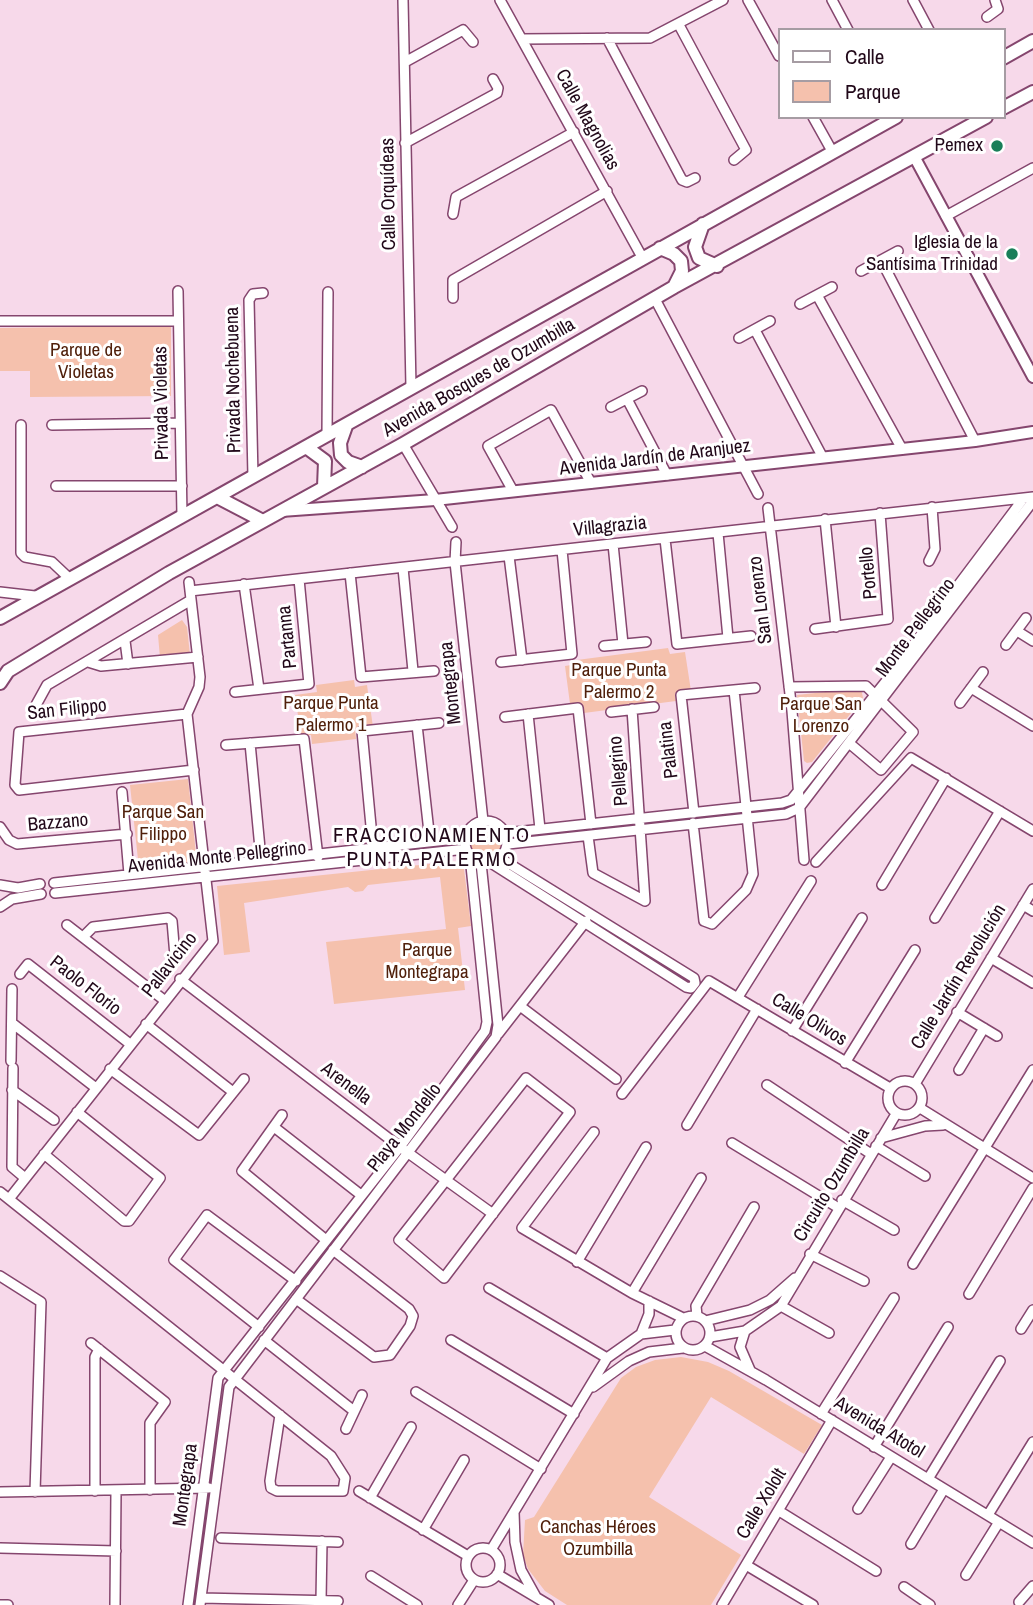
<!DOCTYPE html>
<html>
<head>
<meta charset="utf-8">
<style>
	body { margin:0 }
	#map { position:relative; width:1033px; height:1605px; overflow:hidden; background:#f7d9ea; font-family:"Archivo Narrow",sans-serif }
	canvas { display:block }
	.legend { position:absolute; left:778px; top:28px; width:228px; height:91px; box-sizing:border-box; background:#fff; border:2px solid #a69ca3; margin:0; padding:9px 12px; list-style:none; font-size:21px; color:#210819 }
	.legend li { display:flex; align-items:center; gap:14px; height:35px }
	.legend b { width:35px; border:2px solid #a69ca3 }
</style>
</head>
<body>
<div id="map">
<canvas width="1033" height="1605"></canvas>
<ul class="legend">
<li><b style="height:9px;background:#fff"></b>Calle</li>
<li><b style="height:19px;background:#f5c1ad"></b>Parque</li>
</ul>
</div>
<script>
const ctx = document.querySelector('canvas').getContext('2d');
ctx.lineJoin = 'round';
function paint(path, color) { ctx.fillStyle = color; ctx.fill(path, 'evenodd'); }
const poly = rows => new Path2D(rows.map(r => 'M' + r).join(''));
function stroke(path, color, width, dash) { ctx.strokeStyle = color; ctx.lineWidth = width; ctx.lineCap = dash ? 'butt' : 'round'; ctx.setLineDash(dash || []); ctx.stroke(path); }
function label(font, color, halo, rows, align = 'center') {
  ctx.font = font + ' "Archivo Narrow",sans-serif'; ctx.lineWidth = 6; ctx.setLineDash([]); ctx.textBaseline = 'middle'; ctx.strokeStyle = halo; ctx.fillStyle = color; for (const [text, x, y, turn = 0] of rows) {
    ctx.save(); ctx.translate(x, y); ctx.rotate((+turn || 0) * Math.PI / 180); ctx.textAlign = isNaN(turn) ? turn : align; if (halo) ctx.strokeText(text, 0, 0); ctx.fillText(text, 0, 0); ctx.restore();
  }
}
const green = poly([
	[171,326,171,396,30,397,30,371,0,371,0,328],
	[182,620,187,627,190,655,160,658,158,635],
	[668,648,670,654,685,652,691,691,675,693,676,701,584,713,582,703,570,704,565,666,577,664,577,660],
	[354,680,355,687,367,685,373,727,355,729,356,739,312,744,311,735,301,736,295,695,317,692,316,685],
	[861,688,863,698,812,762,807,763,804,761,797,695],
	[188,779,197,863,139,869,130,785],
	'468 843a17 17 0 1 1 34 0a17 17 0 1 1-34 0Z',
	[458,861,464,869,471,926,458,928,465,990,334,1004,326,942,446,929,440,877,368,885,363,891,355,892,348,887,244,903,250,952,224,955,217,886],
	[681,1357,708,1362,729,1371,822,1425,804,1454,711,1397,649,1497,741,1555,711,1605,567,1605,545,1591,528,1569,523,1555,525,1520,534,1517,621,1378,636,1367,655,1360]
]);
const minor = poly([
	[403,0,411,387],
	[500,0,642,257],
	[748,0,779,56],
	[832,0,848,30],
	[913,0,929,30],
	[987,17,998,9,995,0],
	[679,25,746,150,734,160],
	[607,38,682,180,687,182,695,178],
	[522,39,650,38,723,0],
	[405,62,463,30,473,42],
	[813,117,832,151],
	[405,143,497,93,498,88,493,79],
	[453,214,456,197,574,132],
	[946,216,1033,168],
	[881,260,975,441],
	[861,271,898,251],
	[178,291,182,516],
	[817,295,902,449],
	[453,298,453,280,607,191],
	[655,299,758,494],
	[800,304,832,287],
	[0,321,178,321],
	[755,330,822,456],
	[739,338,770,321],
	[627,399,667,475],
	[611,407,642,391],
	[21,425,21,553,25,557,52,562,69,578],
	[52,425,179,423],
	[327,436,328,292],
	[403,444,452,527],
	[253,477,249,300,253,294,263,293],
	[56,486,182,486],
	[513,491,488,446,551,410,591,483],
	[768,508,792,711,804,860],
	[825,519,836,627],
	[718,533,728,638],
	[665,539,677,644,751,636],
	[456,542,455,562,483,821],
	[613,544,623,644],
	[509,556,522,660],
	[929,561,935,549,932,507],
	[403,568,413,671],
	[350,573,361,677,434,671],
	[244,584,259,689],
	[190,591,1033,497],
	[0,592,35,596],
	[815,629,888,619,880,513],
	[1017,631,1033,641],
	[125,641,128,664],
	[1006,645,1026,618],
	[604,646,646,642],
	[88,662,101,666,198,657],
	[501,662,572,654,562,550],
	[789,687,866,686,913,732,881,770,849,743],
	[971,688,1033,726],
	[235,692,309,684,299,579],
	[960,703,983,672],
	[36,705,47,685,191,600],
	[611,712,654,707],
	[187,714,19,732,15,785,19,790,194,770],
	[528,714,540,829],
	[505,717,578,708,591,824],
	[417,725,430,841],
	[250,743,261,859],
	[226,745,304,739,318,857],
	[122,792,129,874],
	[694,813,681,695,755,688],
	'465 842a21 21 0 1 1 42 0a21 21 0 1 1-42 0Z',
	[693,823,704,921,712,924,746,890,753,874,734,690],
	[0,827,9,840,17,844,127,834],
	[506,833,782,803,791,800,887,680,1023,499],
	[588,836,593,873,645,901,632,709],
	[508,844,786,814,799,808,1033,501],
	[373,847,362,731,439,723],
	[816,862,911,758,1033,831],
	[491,863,686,987,691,988,695,983,694,978,500,858],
	[54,883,465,838],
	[0,885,18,888,40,884],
	[882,885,946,778],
	[55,893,466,849],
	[1023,905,1033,911],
	[0,907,12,899,41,894],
	[935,918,1000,811],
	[67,925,164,1000],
	[83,937,93,927,168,918,172,921,175,956],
	[991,958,1033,983],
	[20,974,28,964,130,1044],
	[180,979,400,1147,493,1214],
	[738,997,811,881],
	[520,1006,616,1079],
	[957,1012,997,1036],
	[12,1023,96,1088],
	[146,1024,233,1092],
	[792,1031,862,918],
	[498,1034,586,921],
	[11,1061,12,989],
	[845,1063,915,950],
	[13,1068,12,1167,25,1178],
	[110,1069,199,1135,244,1079],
	[959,1070,984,1028],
	[526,1078,570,1112,444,1278,399,1240,526,1078],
	'888 1098a17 17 0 1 1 34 0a17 17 0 1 1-34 0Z',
	[915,1084,1033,889],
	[767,1085,871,1154],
	[12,1090,54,1120],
	[622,1094,709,981,890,1088],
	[920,1108,1033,1178],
	[282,1115,242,1171,326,1240],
	[687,1125,757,1009],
	[274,1127,361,1195],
	[594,1132,522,1228,632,1293,683,1318],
	[881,1138,925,1126,943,1125],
	[732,1143,837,1207],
	[876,1146,925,1176],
	[44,1154,124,1221,129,1221,160,1178,77,1112],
	[0,1192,331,1456,345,1478,343,1491,277,1491,271,1488,270,1481,280,1415],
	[9,1199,213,941,187,714,199,687,200,677,189,582],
	[842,1200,894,1230],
	[810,1254,864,1281],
	[577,1262,646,1147],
	[913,1264,1033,1070],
	[0,1276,41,1302,35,1492],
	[489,1288,607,1358],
	[632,1293,701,1178],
	[969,1294,1033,1188],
	[296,1299,374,1357,390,1355,410,1326,413,1316,409,1309,333,1250],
	[781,1306,829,1333],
	'676 1333a17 17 0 1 1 34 0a17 17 0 1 1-34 0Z',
	[697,1316,696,1306,754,1207],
	[705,1321,750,1310,770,1300,795,1278],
	[259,1327,174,1260,207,1215,296,1281],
	[1021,1329,1033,1310],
	[745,1331,740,1347,750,1370],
	[641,1334,649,1314,649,1301],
	[710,1337,745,1331,781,1306,896,1114],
	[264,1340,354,1411],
	[451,1340,574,1414],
	[91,1343,165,1402,150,1423,150,1490],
	[705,1346,766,1380,1033,1543],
	[593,1387,629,1361,649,1352,683,1348],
	[416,1392,541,1469],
	[821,1414,894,1298],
	[346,1429,362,1395],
	[874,1447,948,1327],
	[928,1479,1000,1361],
	[95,1491,95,1357,99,1349],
	[359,1491,468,1556],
	[0,1492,209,1488],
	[370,1498,411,1427],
	[858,1509,891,1457],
	[779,1511,876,1571],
	[514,1512,515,1542,521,1570,536,1597],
	[988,1515,1033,1442],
	[423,1530,464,1460],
	[221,1538,338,1542],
	[911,1544,944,1489],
	[0,1548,116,1551],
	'466 1565a17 17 0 1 1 34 0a17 17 0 1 1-34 0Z',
	[491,1550,607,1358,641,1334,675,1330],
	[746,1565,813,1605],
	[497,1574,549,1605],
	[966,1575,999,1522],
	[371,1576,417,1605],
	[904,1587,930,1605],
	[201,1598,338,1601],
	[321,1601,322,1541],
	[1019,1602,1033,1586],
	[0,1605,8,1605],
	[115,1605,116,1491],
	[188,1605,218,1378,400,1147,485,1031,487,1022,470,856],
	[200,1605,229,1387,496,1037,498,1025,481,863],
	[458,1605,474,1580],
	[722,1605,832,1420]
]);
const tertiary = poly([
	[915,158,1033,377],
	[281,511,435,500,975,441,1033,432]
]);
const secondary = poly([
	[1003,58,1033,41],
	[1003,108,1033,92],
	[703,224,695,247,699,258,717,266],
	[660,248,674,254,681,261,682,271,674,287],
	[346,426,340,443,341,455,348,462,362,467],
	[306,447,325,461,324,487],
	[217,497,263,521],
	[0,618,896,117],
	[0,683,8,671,169,573,403,444,674,287,986,117]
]);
const markers = [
	[997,146,7,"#197f59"],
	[1012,254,7,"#197f59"]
];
const streetNames = [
	["Calle Magnolias",587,120,61],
	["Calle Orquídeas",389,194,-91],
	["Avenida Bosques de Ozumbilla",479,378,-30],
	["Privada Nochebuena",234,380,-91],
	["Privada Violetas",162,403,-91],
	["Avenida Jardín de Aranjuez",655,458,-7],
	["Villagrazia",610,527,-6],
	["Portello",869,573,-95],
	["San Lorenzo",761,600,-97],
	["Monte Pellegrino",916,628,-53],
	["Partanna",288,637,-96],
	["Montegrapa",451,683,-96],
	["San Filippo",67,710,-6],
	["Palatina",669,750,-97],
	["Pellegrino",619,771,-95],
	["Bazzano",58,823,-5],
	["Avenida Monte Pellegrino",217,858,-6],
	["Pallavicino",170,965,-52],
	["Calle Jardín Revolución",959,977,-59],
	["Paolo Florio",85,986,38],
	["Calle Olivos",809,1020,31],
	["Arenella",346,1084,37],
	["Playa Mondello",405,1128,-52],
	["Circuito Ozumbilla",832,1185,-59],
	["Avenida Atotol",879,1428,31],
	["Montegrapa",186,1485,-82],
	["Calle Xololt",762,1504,-59]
];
const poiNames = [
	["Pemex",983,146],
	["Iglesia de la",998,243],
	["Santísima Trinidad",998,265]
];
const parkNames = [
	["Parque de",86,351],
	["Violetas",86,373],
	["Parque Punta",619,671],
	["Palermo 2",619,693],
	["Parque Punta",331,704],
	["Palermo 1",331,726],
	["Parque San",821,705],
	["Lorenzo",821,727],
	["Parque San",163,813],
	["Filippo",163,835],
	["Parque",427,951],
	["Montegrapa",427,973],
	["Canchas Héroes",598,1528],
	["Ozumbilla",598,1550]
];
const neighbourhoodNames = [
	["FRACCIONAMIENTO",432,836],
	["PUNTA PALERMO",432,860]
];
paint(green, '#f5c1ad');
stroke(minor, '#85466e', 12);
stroke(tertiary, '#85466e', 14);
stroke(secondary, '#85466e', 16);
stroke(minor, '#fff', 9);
stroke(tertiary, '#fff', 10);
stroke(secondary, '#fff', 12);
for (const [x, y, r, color] of markers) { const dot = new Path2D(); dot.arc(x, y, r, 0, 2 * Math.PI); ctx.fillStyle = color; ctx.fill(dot); stroke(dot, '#fff', 2.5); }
label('19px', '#210819', '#fff', streetNames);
label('19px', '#210819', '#fff', poiNames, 'right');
label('19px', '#50200b', '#fff', parkNames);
ctx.letterSpacing = '2px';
label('21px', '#210819', '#fff', neighbourhoodNames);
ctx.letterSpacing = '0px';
</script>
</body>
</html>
